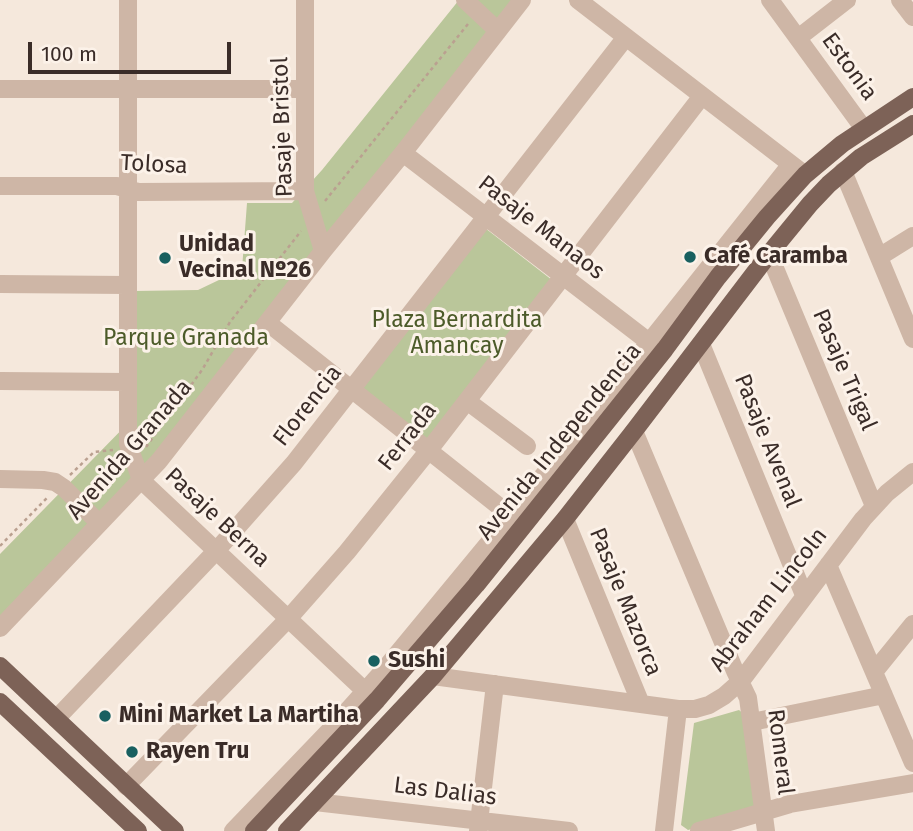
<!DOCTYPE html>
<html>
<head>
<meta charset="utf-8">
<style>
	body { margin:0 }
	#map { position:relative; width:913px; height:831px; overflow:hidden; background:#f5e8dc; font-family:"Fira Sans",sans-serif }
	canvas { display:block }
	.scale { position:absolute; left:28px; top:42px; width:203px; height:32px; box-sizing:border-box; border:4px solid #3a2c28; border-top:0; padding-left:9px; font-size:21px; line-height:24px; white-space:nowrap; color:#3a2c28; -webkit-text-stroke:5px #fcf2e9; paint-order:stroke }
</style>
</head>
<body>
<div id="map">
<canvas width="913" height="831"></canvas>
<div class="scale">100 m</div>
</div>
<script>
const ctx = document.querySelector('canvas').getContext('2d');
ctx.lineJoin = 'round';
function paint(path, color) { ctx.fillStyle = color; ctx.fill(path, 'evenodd'); }
const poly = rows => new Path2D(rows.map(r => 'M' + r).join(''));
function stroke(path, color, width, dash) { ctx.strokeStyle = color; ctx.lineWidth = width; ctx.lineCap = dash ? 'butt' : 'round'; ctx.setLineDash(dash || []); ctx.stroke(path); }
function label(font, color, halo, rows, align = 'center') {
  ctx.font = font + ' "Fira Sans",sans-serif'; ctx.lineWidth = 6; ctx.setLineDash([]); ctx.textBaseline = 'middle'; ctx.strokeStyle = halo; ctx.fillStyle = color; for (const [text, x, y, turn = 0] of rows) {
    ctx.save(); ctx.translate(x, y); ctx.rotate((+turn || 0) * Math.PI / 180); ctx.textAlign = isNaN(turn) ? turn : align; if (halo) ctx.strokeText(text, 0, 0); ctx.fillText(text, 0, 0); ctx.restore();
  }
}
const green = poly([
	[459,0,515,0,148,465,0,618,0,554,137,414,135,291,198,290,242,269,247,203,292,203,322,170],
	[485,228,552,280,428,440,361,388],
	[739,710,745,715,756,811,688,830,681,825,694,723]
]);
const path = poly([
	[325,201,468,24],
	[146,447,202,370,230,322,301,231],
	[70,475,94,452,113,450],
	[0,546,48,497]
]);
const minor = poly([
	[128,0,128,444,141,480,365,691],
	[305,0,305,191,323,251],
	[465,0,498,31],
	[578,0,800,171],
	[770,0,864,129],
	[900,0,913,17],
	[798,38,847,0],
	[0,89,305,89],
	[403,153,649,342],
	[843,171,913,339],
	[0,186,117,186,138,192,305,191],
	[769,254,874,506],
	[879,257,913,236],
	[0,284,127,285],
	[268,323,520,523],
	[701,344,804,595],
	[0,381,127,382],
	[467,401,527,446],
	[634,431,735,671,748,698,766,831],
	[0,479,43,480,55,482,64,488,99,523],
	[565,519,641,704],
	[828,565,913,763],
	[0,628,159,461,323,251,403,153,522,0],
	[874,672,913,624],
	[433,676,678,709,695,709,709,705,724,696,741,681,863,519,887,493,913,472],
	[56,719,216,551,294,463,626,37],
	[752,722,884,695],
	[126,786,288,619,347,552,429,450,702,96],
	[315,802,569,831],
	[233,831,331,729,383,671,511,516,791,164],
	[478,831,495,684],
	[664,831,678,709],
	[699,831,790,804,913,783]
]);
const major = poly([
	[0,666,175,831],
	[0,702,138,831],
	[254,831,377,700,476,585,665,349,718,277,767,217,805,175,842,144,913,97],
	[287,831,433,676,565,519,634,431,769,254,810,204,829,184,861,157,913,124]
]);
const markers = [
	[690,257,7,"#196060"],
	[165,258,7,"#196060"],
	[374,661,7,"#196060"],
	[105,716,7,"#196060"],
	[132,752,7,"#196060"]
];
const streetNames = [
	["Estonia",849,67,54],
	["Pasaje Bristol",283,127,-92],
	["Tolosa",154,165,3],
	["Pasaje Manaos",541,228,38],
	["Pasaje Trigal",844,370,67],
	["Florencia",308,406,-52],
	["Ferrada",408,437,-52],
	["Pasaje Avenal",767,441,68],
	["Avenida Independencia",560,442,-51],
	["Avenida Granada",130,450,-49],
	["Pasaje Berna",217,518,43],
	["Abraham Lincoln",769,600,-52],
	["Pasaje Mazorca",625,602,68],
	["Romeral",780,752,83],
	["Las Dalias",445,792,7]
];
const poiNames = [
	["Unidad",179,245],
	["Vecinal Nº26",179,271],
	["Café Caramba",704,257],
	["Sushi",388,661],
	["Mini Market La Martiha",119,716],
	["Rayen Tru",146,752]
];
const parkNames = [
	["Plaza Bernardita",457,321],
	["Amancay",457,347],
	["Parque Granada",186,339]
];
paint(green, '#bac69a');
stroke(path, '#baa090', 2.5, [3.5, 3.5]);
stroke(minor, '#ceb6a6', 18);
stroke(major, '#7d6257', 18);
for (const [x, y, r, color] of markers) { const dot = new Path2D(); dot.arc(x, y, r, 0, 2 * Math.PI); ctx.fillStyle = color; ctx.fill(dot); stroke(dot, '#fcf2e9', 2.5); }
label('23px', '#3a2c28', '#fcf2e9', streetNames);
label('bold 23px', '#3a2c28', '#fcf2e9', poiNames, 'left');
label('23px', '#4c5b29', '#fcf2e9', parkNames);
</script>
</body>
</html>
